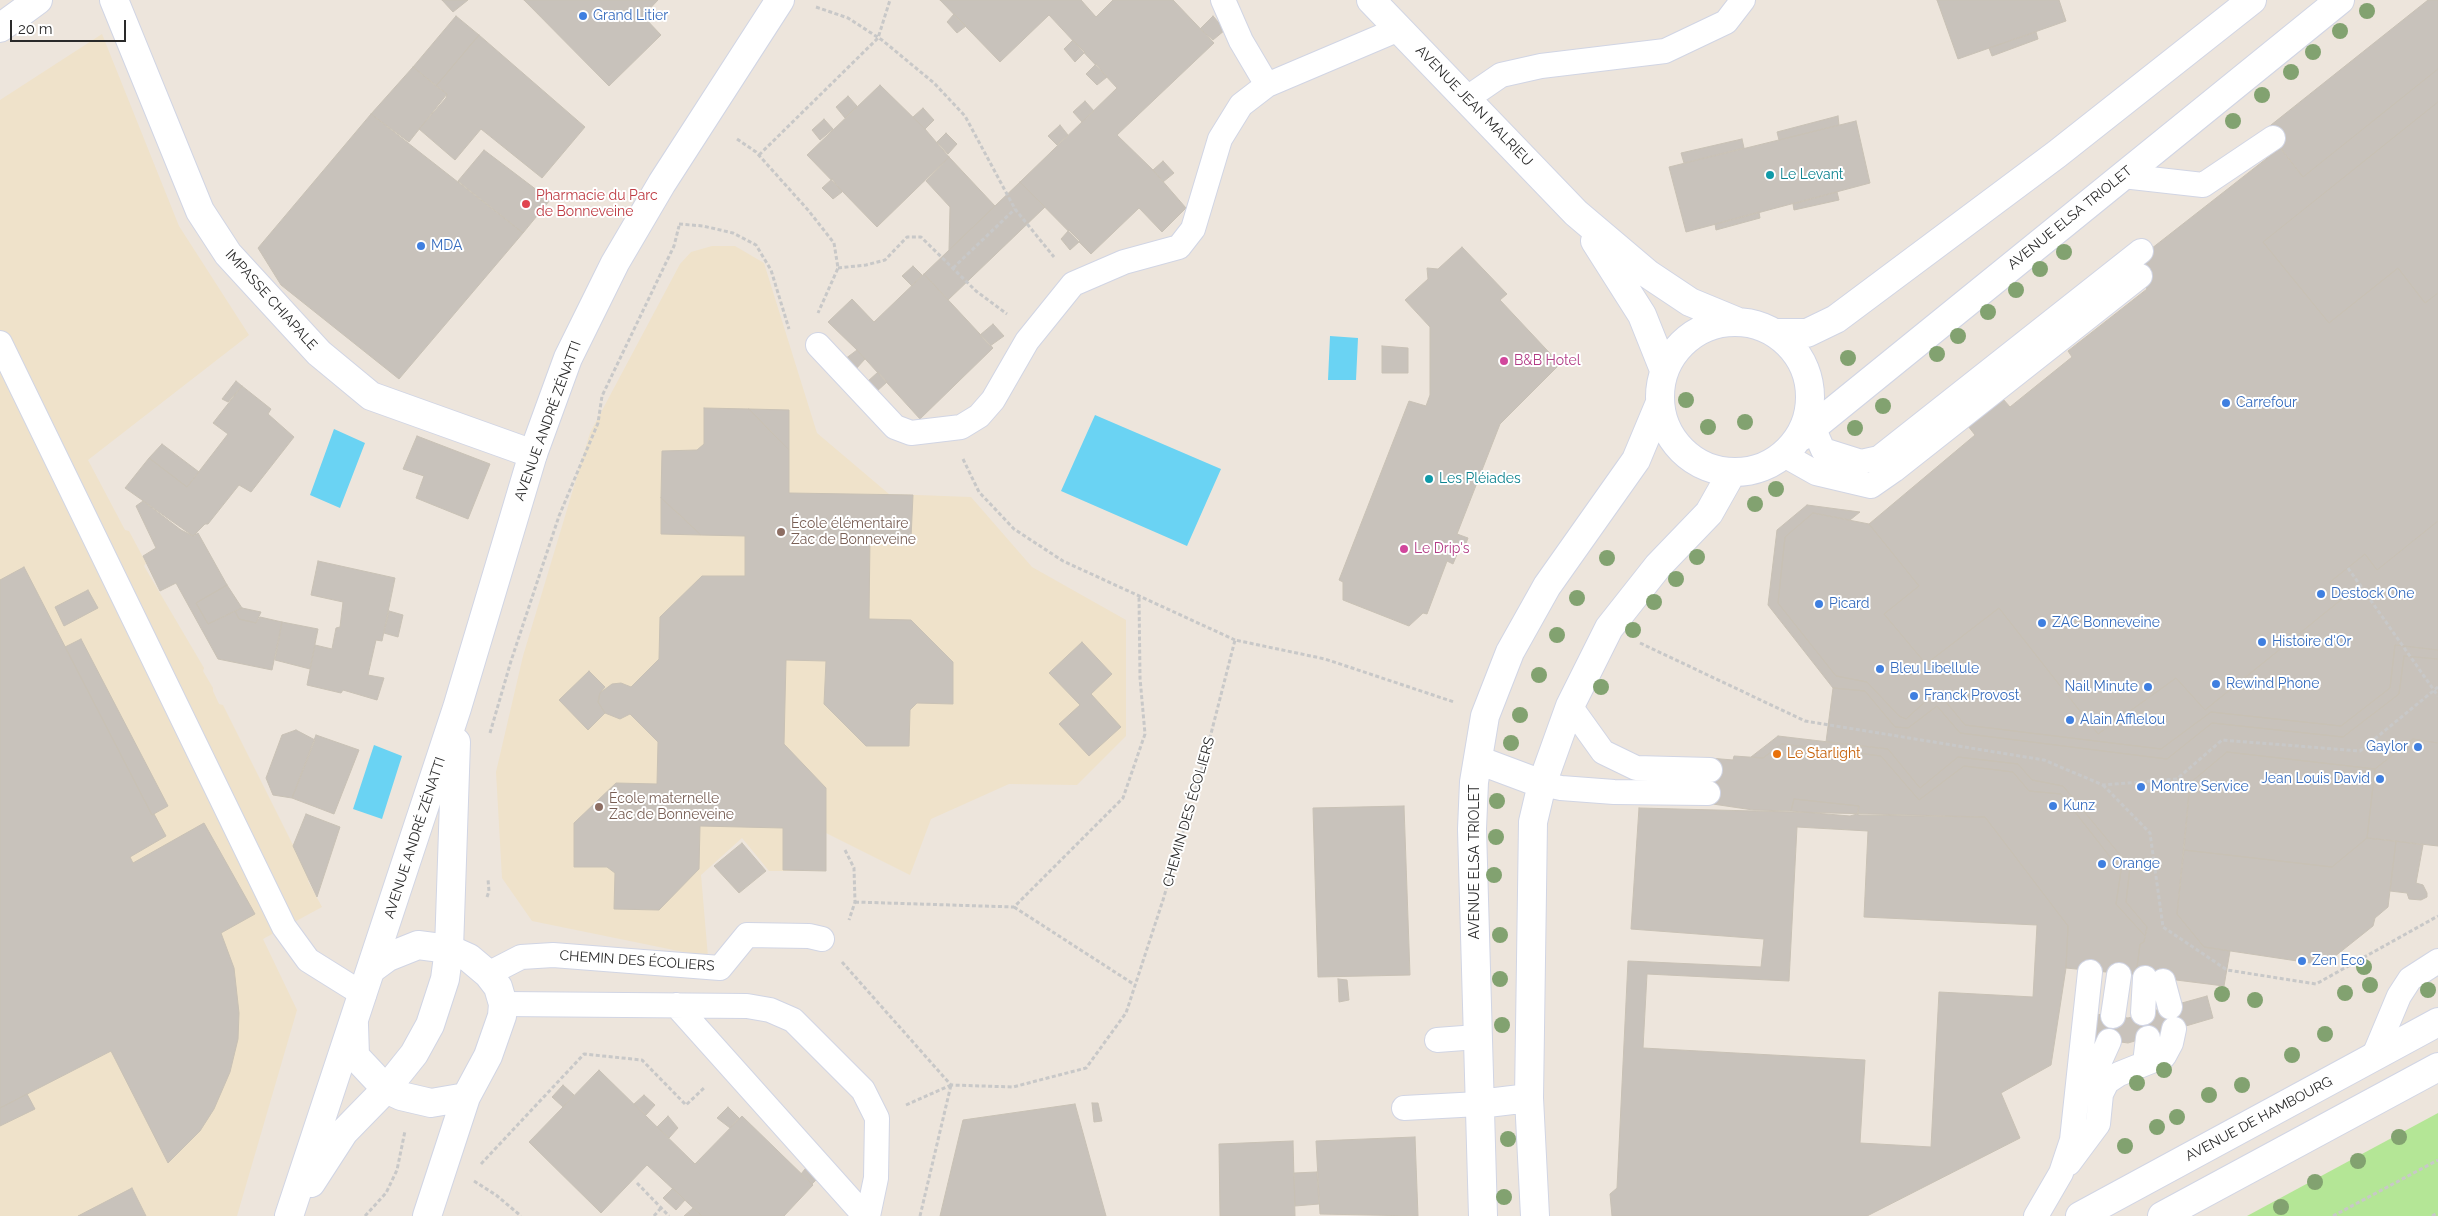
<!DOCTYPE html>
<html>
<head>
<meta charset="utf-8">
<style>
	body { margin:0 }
	#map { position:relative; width:2438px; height:1216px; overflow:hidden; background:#ede5dc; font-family:Raleway,sans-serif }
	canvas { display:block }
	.scale { position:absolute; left:10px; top:20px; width:116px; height:22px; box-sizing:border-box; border:2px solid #2a2a2a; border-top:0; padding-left:6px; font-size:15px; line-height:18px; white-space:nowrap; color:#2a2a2a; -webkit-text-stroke:4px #fff; paint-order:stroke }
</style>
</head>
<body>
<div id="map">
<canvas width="2438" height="1216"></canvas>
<div class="scale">20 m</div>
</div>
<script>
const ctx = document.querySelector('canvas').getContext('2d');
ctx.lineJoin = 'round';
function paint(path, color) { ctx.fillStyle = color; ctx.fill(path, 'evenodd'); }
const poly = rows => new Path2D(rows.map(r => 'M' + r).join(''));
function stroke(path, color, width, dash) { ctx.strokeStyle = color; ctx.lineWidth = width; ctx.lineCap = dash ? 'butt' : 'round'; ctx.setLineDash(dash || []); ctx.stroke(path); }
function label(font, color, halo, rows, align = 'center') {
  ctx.font = font + ' Raleway,sans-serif'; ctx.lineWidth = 4; ctx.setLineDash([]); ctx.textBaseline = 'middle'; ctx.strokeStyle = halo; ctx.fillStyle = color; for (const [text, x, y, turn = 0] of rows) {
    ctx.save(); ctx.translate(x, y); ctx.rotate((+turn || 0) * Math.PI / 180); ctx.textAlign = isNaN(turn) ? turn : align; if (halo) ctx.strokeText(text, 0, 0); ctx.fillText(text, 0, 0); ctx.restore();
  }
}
const education = poly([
	[102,34,179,226,249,335,88,460,125,530,129,531,146,563,144,566,204,668,203,671,213,688,213,691,219,704,223,705,310,879,308,881,322,907,263,939,297,1010,237,1216,0,1216,0,100],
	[712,246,735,246,764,263,817,433,889,494,971,497,1032,567,1126,620,1126,736,1077,785,1009,784,931,819,910,875,826,833,826,871,769,871,742,838,701,875,708,957,532,921,502,878,496,772,523,656,590,433,680,264,691,252]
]);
const green = poly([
	[2438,1113,2438,1216,2247,1216]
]);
const water = poly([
	[1330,336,1358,338,1356,380,1328,380],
	[1095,415,1221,469,1187,546,1061,491],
	[334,429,365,443,340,508,310,495],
	[374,745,402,756,382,819,353,809]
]);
const building = poly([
	[442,0,468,0,453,12,442,0],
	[524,0,658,0,643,16,661,35,609,86,524,0],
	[940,0,1081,0,1096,17,1113,0,1173,0,1214,43,1117,135,1153,170,1186,208,1162,232,1139,208,1091,254,1020,182,1117,88,1049,15,1000,62,940,0],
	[1937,0,2059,0,2066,21,1958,59,1937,0],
	[2428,0,2438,0,2438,69,2303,177,2266,129,2428,0],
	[954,14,966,26,957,33,947,22,954,14],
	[456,16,479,35,436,86,413,67,456,16],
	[1213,16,1225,30,1213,40,1200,29,1213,16],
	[2036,32,2038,39,1992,56,1989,48,2036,32],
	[479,35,585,127,542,178,481,129,455,160,419,129,446,98,447,94,436,86,479,35],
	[1073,40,1085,52,1075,62,1064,49,1073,40],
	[1096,64,1107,77,1097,85,1086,74,1096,64],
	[413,67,447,94,409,142,371,114,413,67],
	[2438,69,2438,102,2263,242,2329,323,2398,268,2425,303,2438,293,2438,521,2377,570,2365,554,2330,582,2342,599,2205,710,2176,678,2098,734,1999,608,1926,664,1884,614,1919,586,1869,524,1975,435,1968,426,2003,399,2010,407,2072,357,2068,351,2147,289,2133,263,2280,148,2303,177,2438,69],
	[880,85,925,129,949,157,877,227,807,155,880,85],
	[848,96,857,106,845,118,836,107,848,96],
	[1085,101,1094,111,1082,122,1073,112,1085,101],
	[2438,102,2438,293,2425,303,2398,268,2329,323,2263,242,2438,102],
	[923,108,934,120,925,129,913,117,923,108],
	[371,114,523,233,399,379,281,285,258,248,371,114],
	[1838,116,1839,125,1779,140,1777,132,1838,116],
	[824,119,833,129,820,140,812,130,824,119],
	[1856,121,1870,183,1686,232,1669,167,1856,121],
	[1060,125,1068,135,1057,145,1048,136,1060,125],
	[946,133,957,144,948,154,937,142,946,133],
	[1742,139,1744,148,1684,163,1681,153,1742,139],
	[484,150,550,200,523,233,458,181,484,150],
	[949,157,995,206,949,250,950,207,926,181,949,157],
	[1163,161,1174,173,1163,182,1153,170,1163,161],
	[832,179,842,192,833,199,822,188,832,179],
	[1020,182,1045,207,948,300,924,274,1020,182],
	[1837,192,1839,200,1794,210,1793,204,1837,192],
	[1759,212,1760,218,1716,230,1715,224,1759,212],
	[1069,230,1080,241,1070,250,1061,239,1069,230],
	[1462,247,1507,294,1500,300,1560,364,1500,424,1457,534,1468,538,1464,549,1460,547,1453,564,1447,561,1427,614,1423,613,1409,626,1343,600,1343,582,1339,580,1409,401,1426,406,1430,395,1430,327,1405,300,1428,279,1427,268,1438,269,1462,247],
	[913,266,922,275,912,286,902,276,913,266],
	[924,274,993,348,920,419,857,350,828,322,852,299,874,322,924,274],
	[993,324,1004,336,990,346,980,335,993,324],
	[1382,346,1408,348,1408,373,1382,373,1382,346],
	[857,350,865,359,855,370,845,359,857,350],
	[878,372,887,382,876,392,867,382,878,372],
	[236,381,242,386,228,402,222,399,236,381],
	[242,386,271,409,268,414,294,437,251,492,239,485,208,524,205,524,193,536,125,488,149,458,187,487,228,434,213,423,242,386],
	[704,408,749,409,789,450,789,493,913,495,911,538,870,537,869,619,911,620,953,662,953,704,917,703,910,710,909,746,866,746,824,704,826,661,786,660,784,744,826,788,826,871,783,870,783,828,700,826,699,869,659,910,614,909,615,873,607,867,574,867,574,823,616,783,657,784,658,742,630,714,620,719,605,713,598,702,600,693,612,684,621,683,631,687,659,659,660,617,702,576,745,576,745,536,701,535,661,498,662,451,697,450,704,444,704,408],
	[749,409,789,410,789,450,769,430,749,409],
	[417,436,490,464,468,519,416,498,424,476,403,469,417,436],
	[162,444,199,472,187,487,149,458,162,444],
	[661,498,679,514,701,535,661,534,661,498],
	[143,501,181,530,193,536,198,533,227,585,196,603,208,624,235,611,239,619,256,623,260,617,282,622,272,670,218,659,176,583,160,591,143,556,156,548,136,506,143,501],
	[1807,505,1860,512,1850,520,1813,513,1785,537,1778,603,1836,676,1867,682,1899,716,1906,719,1937,691,1965,725,2161,749,2211,712,2341,726,2390,688,2395,645,2438,650,2438,659,2404,656,2399,694,2343,737,2212,723,2167,759,1960,733,1937,706,1908,728,1895,727,1865,691,1833,688,1768,605,1777,530,1807,505],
	[1813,513,1869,524,1919,586,1884,614,1926,664,1999,608,2098,734,2176,678,2205,710,2342,599,2330,582,2365,554,2377,570,2438,521,2438,650,2395,645,2390,688,2341,726,2211,712,2161,749,1965,725,1937,691,1906,719,1899,716,1867,682,1836,676,1778,603,1785,537,1813,513],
	[318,561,395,578,382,641,376,640,368,675,384,678,377,700,343,690,341,693,307,685,315,645,332,649,336,628,340,627,343,602,311,595,318,561],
	[24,567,152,815,154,814,166,836,130,857,133,863,204,823,255,914,221,933,234,968,239,1013,238,1039,230,1072,214,1109,200,1131,168,1163,111,1051,0,1108,0,580,24,567],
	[227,585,242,608,208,624,196,603,227,585],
	[88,590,98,608,64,626,55,607,88,590],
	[242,608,261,612,256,623,239,619,235,611,242,608],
	[389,611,403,615,398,637,384,633,389,611],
	[282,622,318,629,310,669,275,660,282,622],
	[81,639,168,806,152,815,65,647,81,639],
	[1082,642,1112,674,1091,694,1121,727,1089,756,1059,724,1080,705,1049,673,1082,642],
	[2404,656,2438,659,2438,743,2413,739,2375,769,2227,752,2190,783,2177,914,2204,947,2230,951,2224,986,2136,975,2140,944,2144,942,2147,927,2126,902,2130,867,2063,786,2032,780,2018,764,1958,757,1920,788,1888,749,1826,742,1833,688,1865,691,1895,727,1908,728,1937,706,1960,733,2167,759,2212,723,2343,737,2399,694,2404,656],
	[589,671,605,687,600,693,598,702,605,713,588,730,559,700,589,671],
	[296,730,315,740,292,798,273,795,266,778,282,735,296,730],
	[316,735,359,750,334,814,292,798,316,735],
	[1778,736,1888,749,1920,788,1958,757,2018,764,2032,780,2063,786,2130,867,2126,902,2147,927,2145,936,2116,904,2121,871,2061,794,2029,791,2013,772,1964,766,1919,800,1881,756,1782,744,1763,758,1751,757,1778,736],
	[2413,739,2438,743,2438,846,2367,838,2375,769,2413,739],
	[1782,744,1881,756,1919,800,1964,766,2013,772,2029,791,2061,794,2121,871,2116,904,2145,936,2144,942,2140,944,2136,975,2066,968,2068,926,1985,817,1858,815,1859,806,1794,799,1791,811,1753,810,1706,803,1709,758,1733,760,1734,756,1763,758,1782,744],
	[2227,752,2375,769,2367,838,2332,867,2184,850,2190,783,2227,752],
	[1794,799,1859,806,1857,814,1850,816,1791,811,1794,799],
	[1404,806,1410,975,1318,977,1313,808,1404,806],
	[1639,808,1985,817,2068,926,2066,968,2051,1065,2001,1093,2020,1138,1867,1216,1612,1216,1610,1194,1617,1188,1628,961,1761,967,1764,939,1631,929,1639,808],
	[306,814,340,827,317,897,293,846,306,814],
	[1797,827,1868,831,1864,917,2037,925,2033,997,1939,992,1931,1147,1860,1143,1865,1060,1643,1048,1647,974,1789,981,1797,827],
	[2367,838,2396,841,2388,907,2375,918,2373,926,2324,965,2204,947,2177,914,2184,850,2332,867,2367,838],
	[2396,841,2423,845,2416,883,2423,885,2427,893,2427,897,2421,900,2409,899,2407,893,2390,891,2396,841],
	[742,843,766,871,739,893,714,866,742,843],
	[1338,979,1347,980,1349,1000,1339,1002,1338,979],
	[2207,996,2213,1018,2128,1043,2091,1038,2095,1014,2128,1018,2207,996],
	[599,1070,695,1164,742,1116,813,1185,784,1216,702,1216,647,1165,601,1213,529,1142,599,1070],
	[563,1085,574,1095,563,1107,552,1097,563,1085],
	[27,1094,35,1109,0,1126,0,1108,27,1094],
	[644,1095,655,1105,646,1115,634,1104,644,1095],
	[1092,1103,1098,1103,1102,1121,1094,1122,1092,1103],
	[1075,1104,1106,1216,940,1216,963,1120,1075,1104],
	[728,1107,739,1118,730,1128,717,1118,728,1107],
	[668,1116,678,1128,669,1138,657,1127,668,1116],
	[1415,1137,1418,1216,1320,1214,1316,1141,1415,1137],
	[1293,1141,1295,1216,1220,1216,1219,1144,1293,1141],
	[809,1164,821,1175,812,1184,801,1174,809,1164],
	[1317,1172,1319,1204,1295,1206,1294,1173,1317,1172],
	[132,1188,146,1216,78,1216,132,1188],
	[673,1188,685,1200,676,1210,663,1198,673,1188],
	[693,1208,702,1216,684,1216,693,1208]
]);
const path = poly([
	[816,7,848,18,882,40,934,83,965,116,1015,209,1054,257],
	[737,139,756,152,808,210,834,243,838,268,818,313],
	[759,155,878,38,890,0],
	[679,224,703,226,733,233,756,245,771,270,789,329],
	[838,268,866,265,885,260,907,237,921,237,976,291,1007,314],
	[953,268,1015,209],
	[963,459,979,492,1014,529,1063,561,1235,640],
	[2348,568,2438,696],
	[1640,643,1805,721,2044,760,2103,785,2177,779,2222,740,2360,751,2438,687],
	[490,733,511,661,559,516,598,423,602,396,674,246,679,226],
	[2103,785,2150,833,2163,927,2227,970,2316,984,2438,916],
	[845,850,854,868,855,902,849,920],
	[487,897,489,891,488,879],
	[855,902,1014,907,1123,798,1145,734,1140,678,1139,596],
	[1014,907,1135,985],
	[842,962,951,1085,1013,1087,1086,1068,1126,1013,1163,900,1204,761,1235,640,1325,659,1454,702],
	[906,1105,951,1085],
	[481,1164,584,1054,642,1060,686,1105,705,1087],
	[474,1181,496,1195,521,1216],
	[637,1183,669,1216],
	[365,1216,386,1193,397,1170,405,1131],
	[654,1216,661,1208],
	[920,1216,951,1085],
	[2333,1216,2438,1160],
	[2432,1216,2438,1213]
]);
const service = poly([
	[1223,0,1241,41,1267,85,1399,29],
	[1466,99,1501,75,1541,66,1665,51,1726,22,1743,0],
	[2123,176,2203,185,2273,138],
	[0,343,284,927,308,960,364,995],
	[818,345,895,427,911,433,961,427,979,416,993,400,1027,341,1073,284,1124,262,1179,247,1193,229,1220,139,1241,105,1267,85],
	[1813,427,1823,450,1861,462,1879,458,2141,251],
	[1784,455,1816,473,1871,486,1894,470,2140,276],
	[1570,706,1603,752,1636,768,1710,770],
	[1542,784,1561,788,1614,792,1708,793],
	[488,974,521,957,553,955,720,968,747,935,809,936,822,939],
	[2163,981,2170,1007],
	[503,1004,747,1006,770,1010,793,1020,863,1090,877,1118,876,1178,868,1216],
	[676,1005,865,1216],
	[2143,1013,2145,978],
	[2113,1016,2119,975],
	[1437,1040,1477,1037],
	[2373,1058,2399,996,2410,979,2438,961],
	[2145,1063,2148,1038],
	[2078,1093,2100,1061,2109,1041],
	[1404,1108,1479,1104],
	[2069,1163,2098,1124,2101,1094,2107,1082,2119,1074,2164,1056,2171,1043,2174,1029],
	[2036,1216,2061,1173,2072,1140,2090,972]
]);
const minor = poly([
	[114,0,200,211,228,254,319,353,371,396,533,454],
	[1371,0,1576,213,1648,274,1690,302,1736,321],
	[0,28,38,0],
	[1595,241,1642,315,1664,370],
	'1660 397a75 75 0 1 1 150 0a75 75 0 1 1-150 0Z',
	[1777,333,1807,333,1836,319,2057,154,2252,0],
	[1801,437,2340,0],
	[1478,760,1542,784],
	[373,968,388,957,418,945,449,949,469,958,488,974,498,987,503,1004,502,1016,488,1056,466,1097,427,1216],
	[354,1025,355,1056,386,1089,401,1096,431,1103,466,1097],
	[1479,1104,1529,1098],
	[1483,1216,1472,829,1474,782,1485,716,1510,652,1547,586,1636,460,1659,405],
	[1535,1216,1529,1098,1533,822,1542,784,1570,706,1609,628,1658,566,1709,513,1731,474]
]);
const tertiary = poly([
	[311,1183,344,1132,386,1089,414,1054,430,1025,445,979,449,949,456,742],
	[289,1216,457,708,533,454,568,358,615,263,662,183,780,0],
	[2080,1216,2438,1022],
	[2162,1216,2438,1067]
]);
const trees = [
	[2367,11],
	[2340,31],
	[2313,52],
	[2291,72],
	[2262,95],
	[2233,121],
	[2064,252],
	[2040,269],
	[2016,290],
	[1988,312],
	[1958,336],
	[1937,354],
	[1848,358],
	[1686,400],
	[1883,406],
	[1745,422],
	[1708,427],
	[1855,428],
	[1776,489],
	[1755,504],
	[1697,557],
	[1607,558],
	[1676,579],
	[1577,598],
	[1654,602],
	[1633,630],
	[1557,635],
	[1539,675],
	[1601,687],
	[1520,715],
	[1511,743],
	[1497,801],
	[1496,837],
	[1494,875],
	[1500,935],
	[2364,967],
	[1500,979],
	[2370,985],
	[2428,990],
	[2345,993],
	[2222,994],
	[2255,1000],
	[1502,1025],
	[2325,1034],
	[2292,1055],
	[2164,1070],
	[2137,1083],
	[2242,1085],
	[2209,1095],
	[2177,1117],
	[2157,1127],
	[2399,1137],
	[1508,1139],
	[2125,1146],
	[2358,1161],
	[2315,1182],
	[1504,1197],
	[2281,1207]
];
const markers = [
	[583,16,5,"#3f7fe0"],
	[1770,175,5,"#0f9aa8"],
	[526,204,5,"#e0444e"],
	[421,246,5,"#3f7fe0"],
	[1504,361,5,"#d1479c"],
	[2226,403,5,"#3f7fe0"],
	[1429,479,5,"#0f9aa8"],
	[781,532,5,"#8d6e63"],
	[1404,549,5,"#d1479c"],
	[2321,594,5,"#3f7fe0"],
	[1819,604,5,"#3f7fe0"],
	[2042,623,5,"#3f7fe0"],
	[2262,642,5,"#3f7fe0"],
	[1880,669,5,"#3f7fe0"],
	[2216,684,5,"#3f7fe0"],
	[2148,687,5,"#3f7fe0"],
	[1914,696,5,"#3f7fe0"],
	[2070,720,5,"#3f7fe0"],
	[2418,747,5,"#3f7fe0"],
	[1777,754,5,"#e8710a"],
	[2380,779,5,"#3f7fe0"],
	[2141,787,5,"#3f7fe0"],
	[2053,806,5,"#3f7fe0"],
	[599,807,5,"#8d6e63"],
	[2102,864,5,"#3f7fe0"],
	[2302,961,5,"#3f7fe0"]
];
const shopNames = [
	["Grand Litier",593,16],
	["MDA",431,246],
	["Carrefour",2236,403],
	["Destock One",2331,594],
	["Picard",1829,604],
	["ZAC Bonneveine",2052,623],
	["Histoire d'Or",2272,642],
	["Bleu Libellule",1890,669],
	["Rewind Phone",2226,684],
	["Nail Minute",2138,687,"right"],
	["Franck Provost",1924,696],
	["Alain Afflelou",2080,720],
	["Gaylor",2408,747,"right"],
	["Jean Louis David",2370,779,"right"],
	["Montre Service",2151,787],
	["Kunz",2063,806],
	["Orange",2112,864],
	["Zen Eco",2312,961]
];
const streetNames = [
	["AVENUE JEAN MALRIEU",1474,106,46],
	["AVENUE ELSA TRIOLET",2070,218,-39],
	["IMPASSE CHIAPALE",271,300,48],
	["AVENUE ANDRÉ ZÉNATTI",548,421,-70],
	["CHEMIN DES ÉCOLIERS",1189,812,-74],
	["AVENUE ANDRÉ ZÉNATTI",415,838,-72],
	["AVENUE ELSA TRIOLET",1475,862,-90],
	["CHEMIN DES ÉCOLIERS",637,961,4],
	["AVENUE DE HAMBOURG",2259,1119,-28]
];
const cultureNames = [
	["Le Levant",1780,175],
	["Les Pléiades",1439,479]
];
const healthNames = [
	["Pharmacie du Parc",536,196],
	["de Bonneveine",536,212]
];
const hotelNames = [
	["B&B Hotel",1514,361],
	["Le Drip's",1414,549]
];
const educationNames = [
	["École élémentaire",791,524],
	["Zac de Bonneveine",791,540],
	["École maternelle",609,799],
	["Zac de Bonneveine",609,815]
];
const foodNames = [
	["Le Starlight",1787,754]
];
paint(education, '#efe2ca');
paint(green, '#b4e696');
paint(water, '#6ad3f3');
paint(building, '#c8c2bb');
stroke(building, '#c8c1b5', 1);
stroke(service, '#d1d5e4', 26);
stroke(minor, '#d1d5e4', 30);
stroke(tertiary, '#d1d5e4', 30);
stroke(path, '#c8c8c8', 3, [4, 2.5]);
stroke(service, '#fff', 24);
stroke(minor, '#fff', 28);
stroke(tertiary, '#fff', 28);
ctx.fillStyle = '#82a270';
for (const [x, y] of trees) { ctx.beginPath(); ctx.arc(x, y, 8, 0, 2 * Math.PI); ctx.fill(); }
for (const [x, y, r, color] of markers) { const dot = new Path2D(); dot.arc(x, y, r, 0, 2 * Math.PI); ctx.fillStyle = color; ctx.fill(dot); stroke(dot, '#fff', 2); }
label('14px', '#366cbe', '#fff', shopNames, 'left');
label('14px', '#2a2a2a', '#fff', streetNames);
label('14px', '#0d838f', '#fff', cultureNames, 'left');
label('14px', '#be3a42', '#fff', healthNames, 'left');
label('14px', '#b23c85', '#fff', hotelNames, 'left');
label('14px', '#785e54', '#fff', educationNames, 'left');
label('14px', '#c56008', '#fff', foodNames, 'left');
</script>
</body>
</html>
